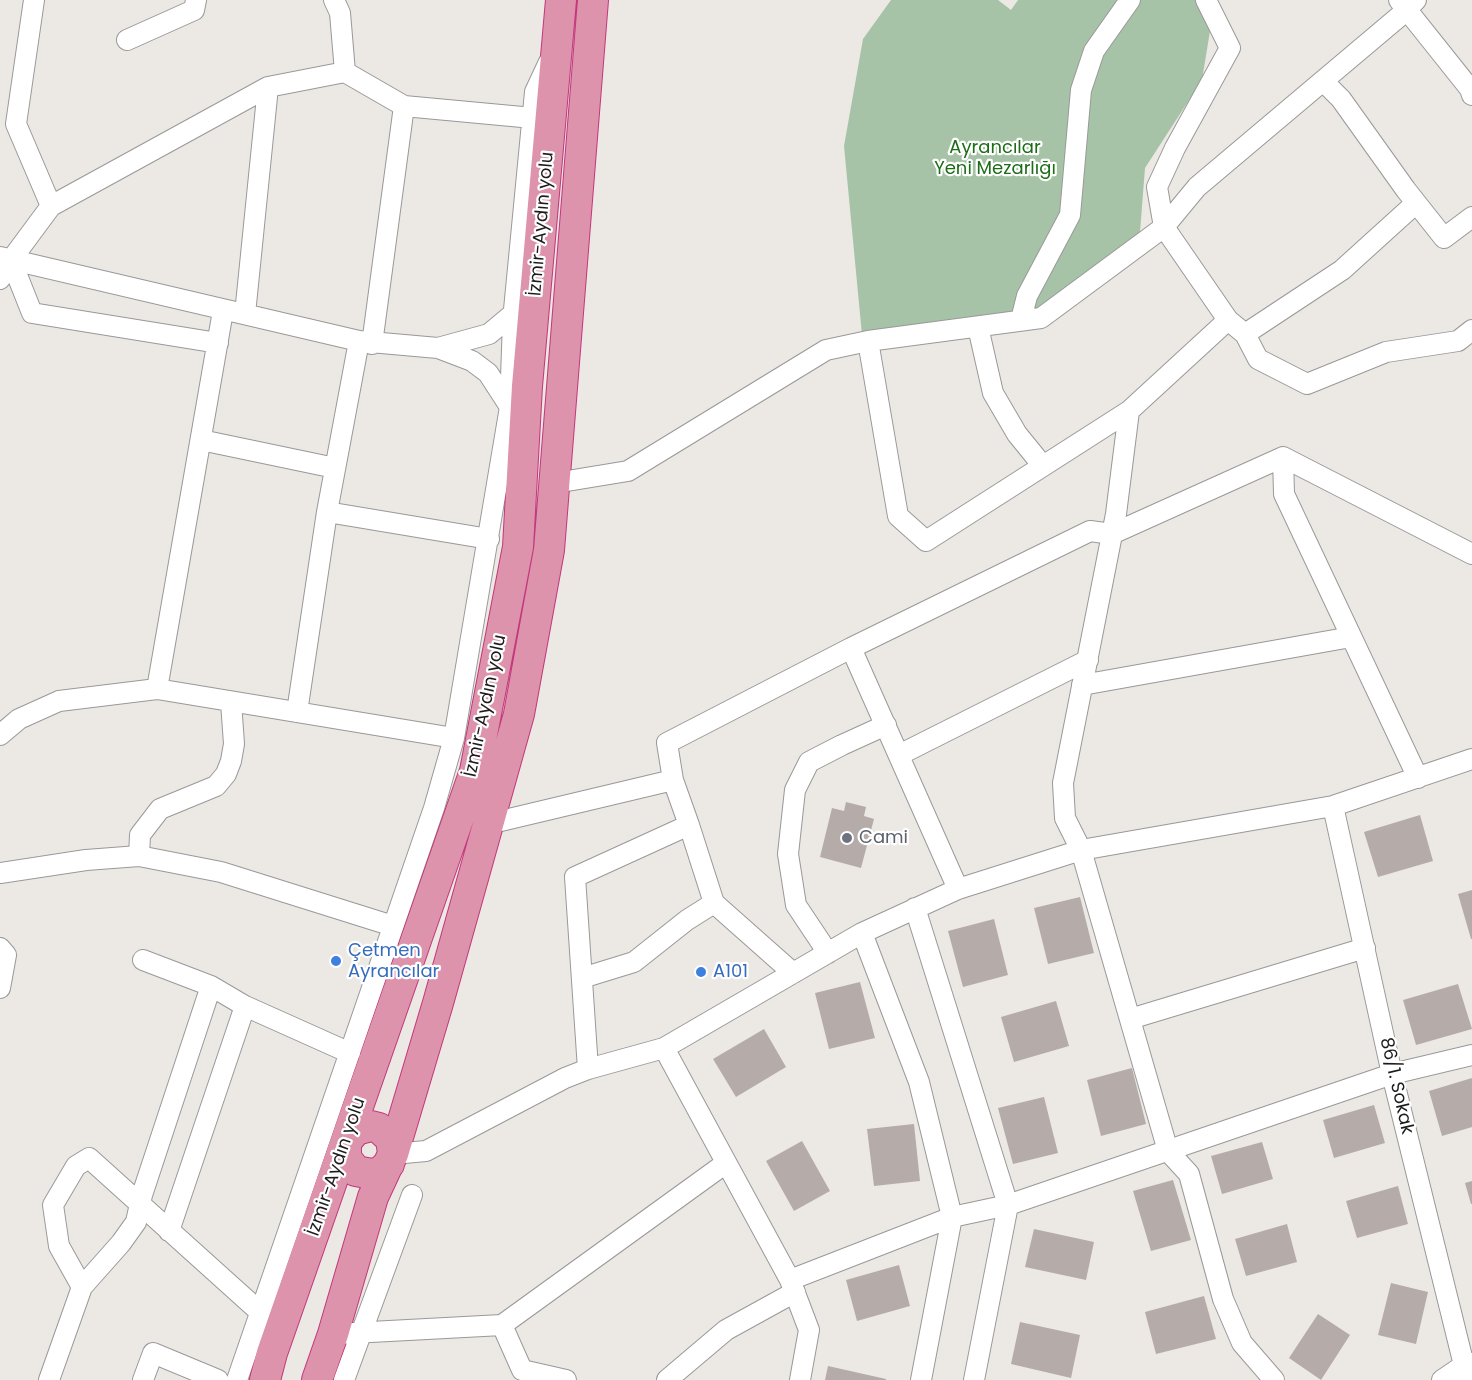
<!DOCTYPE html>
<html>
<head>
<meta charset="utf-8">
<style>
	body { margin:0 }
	canvas { display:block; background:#ece8e3 }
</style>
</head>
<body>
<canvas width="1472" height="1380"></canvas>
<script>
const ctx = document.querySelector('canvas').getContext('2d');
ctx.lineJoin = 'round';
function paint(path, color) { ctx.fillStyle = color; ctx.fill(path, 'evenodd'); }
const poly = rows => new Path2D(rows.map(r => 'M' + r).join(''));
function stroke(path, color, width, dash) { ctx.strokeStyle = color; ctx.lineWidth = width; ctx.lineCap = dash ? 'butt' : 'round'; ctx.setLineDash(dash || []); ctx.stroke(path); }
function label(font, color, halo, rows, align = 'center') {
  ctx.font = font + ' Poppins,sans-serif'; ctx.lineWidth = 4.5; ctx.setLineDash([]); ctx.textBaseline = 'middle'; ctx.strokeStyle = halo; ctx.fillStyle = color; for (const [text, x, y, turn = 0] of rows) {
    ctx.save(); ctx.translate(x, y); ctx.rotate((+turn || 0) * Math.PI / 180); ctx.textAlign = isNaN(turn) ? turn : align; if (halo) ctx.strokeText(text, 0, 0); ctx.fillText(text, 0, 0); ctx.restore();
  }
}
const cemetery = poly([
	[891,0,998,0,1011,10,1018,0,1198,0,1210,31,1202,80,1145,168,1140,232,1070,295,1047,307,862,335,844,146,863,39]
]);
const building = poly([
	[846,802,866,807,864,816,874,819,861,868,820,857,832,808,844,811],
	[1420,815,1433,861,1378,877,1364,832],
	[1472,890,1472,939,1471,939,1458,894],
	[1080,897,1094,953,1048,964,1034,908],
	[994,919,1008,975,963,987,948,931],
	[860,982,875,1038,829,1049,815,993],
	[1458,984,1472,1029,1416,1045,1403,1000],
	[1056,1001,1069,1046,1014,1062,1001,1017],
	[764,1029,786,1067,736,1097,713,1059],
	[1132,1068,1146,1124,1101,1136,1087,1080],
	[1472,1078,1472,1127,1442,1136,1429,1091],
	[1044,1097,1058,1153,1013,1164,998,1108],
	[1374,1105,1385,1143,1334,1158,1323,1120],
	[914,1124,920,1181,874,1186,867,1129],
	[802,1141,830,1191,794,1211,766,1161],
	[1262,1142,1273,1179,1222,1194,1211,1156],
	[1173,1180,1191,1240,1151,1251,1133,1191],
	[1472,1181,1472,1204,1471,1204,1465,1183],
	[1398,1186,1408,1224,1357,1238,1346,1201],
	[1287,1224,1297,1262,1246,1276,1235,1239],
	[1034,1229,1094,1242,1086,1280,1025,1267],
	[899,1265,910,1306,857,1321,846,1280],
	[1391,1283,1428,1292,1416,1344,1378,1335],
	[1204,1296,1216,1339,1156,1354,1145,1312],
	[1318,1314,1350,1335,1321,1380,1289,1358],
	[1020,1322,1080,1335,1071,1378,1011,1364],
	[828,1366,886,1379,886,1380,825,1380]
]);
const minor = poly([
	[34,0,16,124,51,206],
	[1206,0,1230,48,1175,148,1157,187,1164,227,1228,320,1245,334,1342,270,1416,203],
	[1399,0,1470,89,1472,95],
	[127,40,194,10,196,0],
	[345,72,404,106,533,118],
	[1323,81,1341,99,1406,190,1444,238,1472,217],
	[0,257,359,341,438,348,472,361,488,373,510,407],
	[11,260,32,313,218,343],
	[0,279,11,260,51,206,268,87,345,72,340,13,334,0],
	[245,314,268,87],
	[1021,320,1027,296,1070,215,1081,90,1094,51,1130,0],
	[978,327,993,393,1017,434,1043,466],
	[1245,334,1258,359,1307,384,1386,352,1458,341,1472,330],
	[868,341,898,516,926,541,1129,411,1228,320],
	[372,344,404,106],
	[438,348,489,334,513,314],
	[1129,411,1116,514,1063,783,1065,818,1081,850,1168,1151,1189,1174,1223,1299,1242,1343,1274,1380],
	[201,440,335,468],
	[1283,457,1284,494,1418,778],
	[555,483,628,471,826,350,868,341,1041,318,1164,227,1197,187,1401,15,1416,0],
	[327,512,489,539],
	[851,648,1090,531,1112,534,1283,457,1472,554],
	[1082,685,1351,637],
	[157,689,223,311],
	[297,712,327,512,359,341],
	[0,735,19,719,59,701,157,689,454,738],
	[899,755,1088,660],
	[673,780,667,743,851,648,958,889],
	[1333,806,1392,1074,1464,1365,1464,1380],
	[488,824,673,780,689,825,575,877,588,1069],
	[689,825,714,903,793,973],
	[139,856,140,835,160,809,216,786,226,774,231,761,234,744,231,702],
	[0,873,86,860,139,856,221,872,393,926],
	[915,908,1008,1205,974,1380],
	[862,933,919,1082,952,1217,921,1380],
	[0,948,6,955,0,988],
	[828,953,796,905,788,854,795,790,809,762,842,745,886,725],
	[143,960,211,986],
	[582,978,634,962,687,920,714,903],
	[1130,1019,1365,948],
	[664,1048,790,1280,809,1330,800,1380],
	[393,1154,426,1151,565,1078,588,1069,664,1048,862,933,958,889,1081,850,1333,806,1472,759],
	[169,1231,245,1006],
	[790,1280,952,1217,1008,1205,1392,1074,1472,1055],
	[82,1287,59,1246,53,1205,76,1166,89,1158,260,1312],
	[502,1325,522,1370,566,1380],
	[333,1334,502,1325,726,1163],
	[49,1380,82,1287,121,1243,136,1222,142,1195,211,986,245,1006,350,1053],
	[143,1380,153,1353,218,1380],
	[237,1380,434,808,454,738,510,407,513,320,535,92,549,62],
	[344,1380,412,1195],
	[667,1380,726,1330,795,1292],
	[1442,1380,1464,1365,1472,1363]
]);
const highway = poly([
	[389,1164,380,1172,372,1174,356,1171,346,1158,346,1142,356,1130,371,1126,379,1128,391,1139,393,1154],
	[265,1380,272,1353,475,771,518,547,527,386,561,0],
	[317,1380,333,1334,373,1197,393,1154,438,1003,519,714,549,550,593,0]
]);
const markers = [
	[847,838,6,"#6b7280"],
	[336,961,6,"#3f7fe0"],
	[701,972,6,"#3f7fe0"]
];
const parkNames = [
	["Ayrancılar",995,148],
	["Yeni Mezarlığı",995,169]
];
const streetNames = [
	["İzmir-Aydın yolu",542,224,-85],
	["İzmir-Aydın yolu",486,706,-78],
	["86/1. Sokak",1396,1086,77],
	["İzmir-Aydın yolu",337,1167,-71]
];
const worshipNames = [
	["Cami",859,838]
];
const shopNames = [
	["Çetmen",348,951],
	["Ayrancılar",348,972],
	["A101",713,972]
];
paint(cemetery, '#a7c3a7');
paint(building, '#b5aca9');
stroke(minor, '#999', 22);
stroke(highway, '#c3377c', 32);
stroke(minor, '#fff', 20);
stroke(highway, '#dc93ab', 30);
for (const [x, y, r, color] of markers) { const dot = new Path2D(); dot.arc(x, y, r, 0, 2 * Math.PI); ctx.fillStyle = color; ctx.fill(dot); stroke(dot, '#fff', 2); }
label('18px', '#1c6d17', '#fff', parkNames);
label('18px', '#1c1c1c', '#fff', streetNames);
label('18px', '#5b616d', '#fff', worshipNames, 'left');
label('18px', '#366cbe', '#fff', shopNames, 'left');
</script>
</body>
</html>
